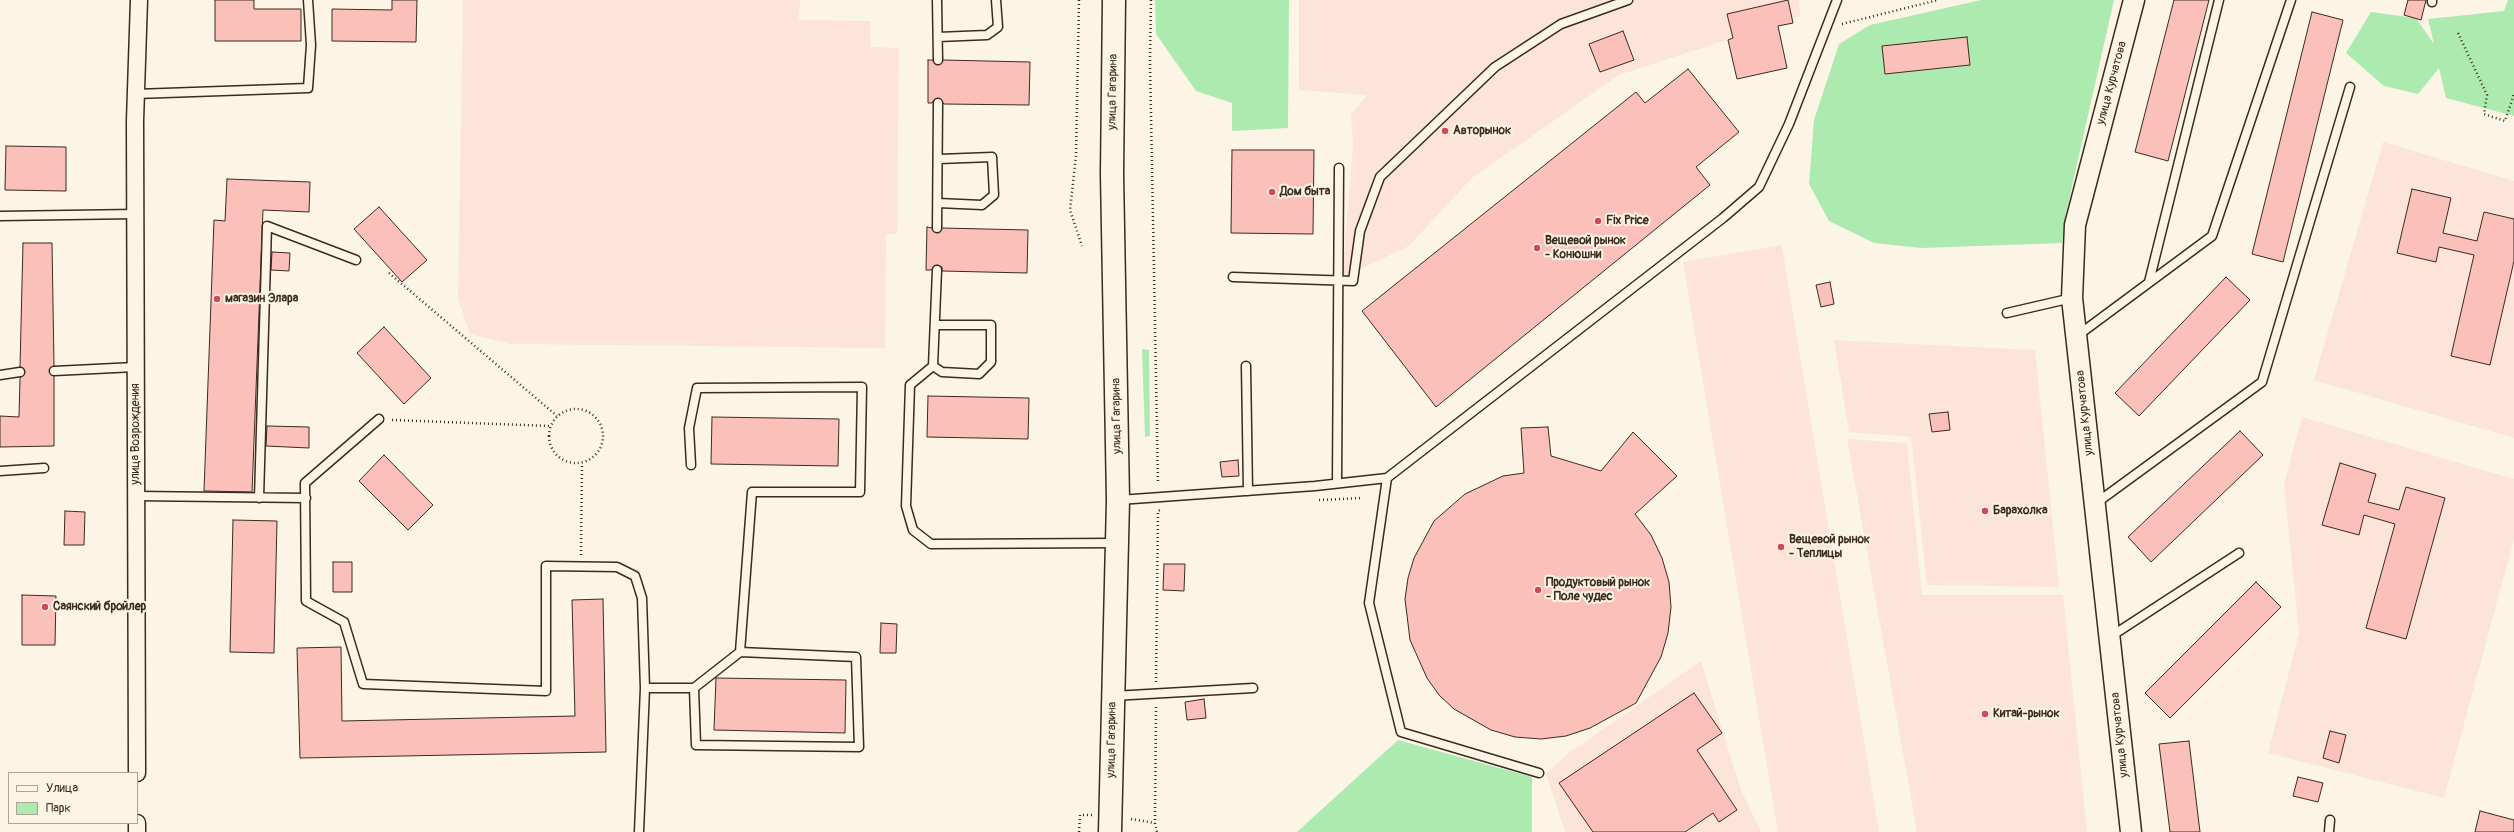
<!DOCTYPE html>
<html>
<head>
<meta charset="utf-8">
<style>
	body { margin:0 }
	#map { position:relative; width:2514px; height:832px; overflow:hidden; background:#fcf5e5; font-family:Pangolin,sans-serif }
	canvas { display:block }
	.legend { position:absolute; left:8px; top:772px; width:130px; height:52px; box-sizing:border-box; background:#fcf5e5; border:1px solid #afa495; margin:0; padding:5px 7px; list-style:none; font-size:12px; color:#3b2a1e }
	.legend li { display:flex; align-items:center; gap:8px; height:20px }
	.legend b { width:20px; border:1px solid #afa495 }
</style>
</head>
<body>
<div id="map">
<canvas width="2514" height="832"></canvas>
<ul class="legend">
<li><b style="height:5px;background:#fcf5e5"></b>Улица</li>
<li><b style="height:11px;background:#aceab0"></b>Парк</li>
</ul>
</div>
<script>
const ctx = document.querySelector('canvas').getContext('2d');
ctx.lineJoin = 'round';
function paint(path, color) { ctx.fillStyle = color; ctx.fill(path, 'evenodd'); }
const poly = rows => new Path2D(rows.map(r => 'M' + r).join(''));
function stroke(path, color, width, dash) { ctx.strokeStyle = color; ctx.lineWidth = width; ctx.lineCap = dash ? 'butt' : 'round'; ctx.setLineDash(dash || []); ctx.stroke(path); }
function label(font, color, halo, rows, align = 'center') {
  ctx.font = font + ' Pangolin,sans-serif'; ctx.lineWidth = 4; ctx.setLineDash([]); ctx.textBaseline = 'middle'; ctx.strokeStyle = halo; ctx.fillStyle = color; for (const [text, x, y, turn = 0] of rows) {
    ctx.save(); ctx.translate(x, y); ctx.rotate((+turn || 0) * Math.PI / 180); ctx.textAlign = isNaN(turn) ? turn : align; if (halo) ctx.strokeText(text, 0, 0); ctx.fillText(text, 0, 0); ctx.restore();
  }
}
const built = poly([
	[463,0,800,0,799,20,870,21,870,47,899,48,897,234,886,234,885,348,510,344,470,334,458,299],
	[1299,0,1799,0,1800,16,1619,75,1472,178,1409,246,1342,278,1353,146,1351,115,1367,95,1299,90],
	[2383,142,2514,181,2514,438,2314,380],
	[1782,245,1782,246,1879,832,1778,832,1683,262],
	[1834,340,2035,350,2059,587,1927,585,1911,437,1849,432],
	[2302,417,2514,479,2514,539,2444,798,2268,753,2299,633,2284,484],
	[1847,439,1907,443,1922,595,2063,595,2087,832,1917,832],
	[1701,661,1741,790,1761,832,1565,832,1546,774,1566,755]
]);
const green = poly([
	[1155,0,1289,0,1288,128,1232,131,1232,103,1196,91,1156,34],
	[1981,0,2114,0,2066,213,2062,243,1921,248,1874,243,1829,221,1809,184,1814,120,1839,44,1870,25],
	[2508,0,2514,0,2514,116,2446,98,2439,68,2418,94,2384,86,2346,53,2371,12,2416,18,2434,44,2428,19,2504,11],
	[1142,349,1149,350,1150,436,1145,437],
	[1398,740,1532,777,1532,832,1297,832]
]);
const building = poly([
	[215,0,254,0,254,9,301,9,301,41,215,41,215,0],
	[392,0,417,0,416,42,332,41,332,9,392,10,392,0],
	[1788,0,1793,23,1778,26,1787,68,1737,79,1728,40,1733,38,1727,14,1788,0],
	[2174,0,2209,0,2168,161,2135,152,2174,0],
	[2408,0,2426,0,2421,20,2404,15,2408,0],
	[2312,12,2343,20,2283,262,2252,254,2312,12],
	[1623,31,1634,60,1600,72,1589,44,1623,31],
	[1967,37,1970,65,1885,74,1882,46,1967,37],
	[928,60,933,60,938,65,943,60,1030,62,1029,105,944,104,938,98,934,100,932,103,928,103,928,60],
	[1688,69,1739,132,1696,167,1710,185,1436,407,1362,311,1636,92,1645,103,1688,69],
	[6,146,66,147,66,191,5,190,6,146],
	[1232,150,1314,150,1313,234,1231,233,1232,150],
	[227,179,310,182,309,212,263,210,252,492,204,491,214,220,225,221,227,179],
	[2412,189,2451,198,2443,233,2477,241,2484,212,2514,219,2514,261,2490,365,2451,356,2474,255,2439,247,2436,262,2397,253,2412,189],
	[379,207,427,260,402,282,354,229,379,207],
	[927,227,932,228,937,233,942,228,1028,230,1027,273,942,271,942,267,937,265,931,270,926,270,927,227],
	[23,243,52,243,54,366,49,371,54,376,54,446,0,447,0,416,19,417,20,378,25,372,20,367,23,243],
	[272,252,290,253,289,271,271,270,272,252],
	[2226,277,2250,300,2139,416,2115,393,2226,277],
	[1830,282,1834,304,1821,307,1816,285,1830,282],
	[384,327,431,378,404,404,357,353,384,327],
	[928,396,1029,398,1028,439,927,437,928,396],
	[1948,412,1950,430,1932,432,1929,414,1948,412],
	[712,417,839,419,838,466,711,464,712,417],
	[267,426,309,427,309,448,266,446,267,426],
	[1548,427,1551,456,1601,471,1633,432,1677,476,1635,514,1651,535,1662,558,1669,582,1671,607,1668,633,1661,657,1636,703,1590,728,1566,736,1541,739,1515,737,1491,730,1454,709,1439,695,1427,678,1410,640,1405,599,1408,578,1414,558,1434,521,1465,494,1503,476,1524,473,1521,428,1548,427],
	[2240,431,2263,455,2151,562,2128,537,2240,431],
	[384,455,433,505,408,530,359,481,384,455],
	[1238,460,1239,476,1222,477,1220,462,1238,460],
	[2340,463,2376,474,2368,502,2399,510,2406,487,2445,498,2406,639,2366,628,2395,524,2364,515,2359,535,2322,525,2340,463],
	[65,511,85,512,84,545,64,545,65,511],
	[233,520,277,521,274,653,230,652,233,520],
	[333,562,352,562,352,592,333,592,333,562],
	[1164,564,1185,564,1184,591,1163,590,1164,564],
	[2256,582,2281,607,2170,718,2145,693,2256,582],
	[22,595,56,596,55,645,22,645,22,595],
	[603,599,606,752,300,758,297,648,341,647,342,721,575,716,572,600,603,599],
	[881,623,897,624,896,653,880,653,881,623],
	[716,678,846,680,845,733,714,730,716,678],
	[1694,693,1722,733,1697,750,1737,810,1719,822,1713,813,1685,832,1593,832,1559,783,1694,693],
	[1204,699,1206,718,1187,720,1185,702,1204,699],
	[2330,731,2346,735,2339,763,2323,758,2330,731],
	[2189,741,2200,832,2170,832,2159,744,2189,741],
	[2298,777,2323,783,2318,802,2293,796,2298,777],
	[2480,811,2514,820,2514,832,2475,832,2480,811]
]);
const path = poly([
	[1079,0,1076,156,1070,210,1082,246],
	[1151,0,1150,61,1158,484],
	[1842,24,1938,0],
	[2458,33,2487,95,2484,114,2505,121,2514,94],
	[389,273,557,416],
	'549 436a27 27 0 1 1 54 0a27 27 0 1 1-54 0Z',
	[392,420,550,426],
	[1319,500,1362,498],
	[581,555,582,463],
	[1156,682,1158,511,1160,510],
	[1156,707,1155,823,1157,832],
	[1131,819,1155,823],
	[1079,832,1080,815,1092,815]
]);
const service = poly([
	[937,0,938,60],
	[2432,2,2432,0],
	[938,37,987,35,998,27,996,0],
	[136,94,308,88,311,45,308,0],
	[938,203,982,205,994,195,992,157,939,159],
	[0,216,136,214],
	[937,228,938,103],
	[937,270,933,366,910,385,906,506,913,530,931,544,1116,543],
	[1233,277,1353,281,1360,231,1380,177,1495,67,1561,24,1628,0],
	[2149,282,2219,0],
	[2007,313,2072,298],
	[2077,336,2212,236,2291,0],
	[933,366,942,372,979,374,991,362,991,325,935,325],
	[1246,366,1248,491],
	[54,371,135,367],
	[0,375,20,372],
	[379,419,305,483,306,601,344,622,363,684,546,691,546,566,617,567,635,576,642,598,645,688,639,832],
	[691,465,689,428,697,388,862,387,860,492,752,492,740,652],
	[0,471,44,468],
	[1387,478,1369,603,1401,732,1539,773],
	[1337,483,1339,168],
	[136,496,306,498],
	[259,498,267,226,356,260],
	[1119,500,1315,486,1387,478,1723,218,1759,187,1789,124,1837,0],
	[2095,504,2262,382,2350,87],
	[2110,637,2239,553],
	[645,688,694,688,740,652,856,657,859,747,696,745,694,688],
	[1113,696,1253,688],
	[2329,832,2330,820]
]);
const minor = poly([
	[137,773,135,121,139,0],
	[137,823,137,832]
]);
const tertiary = poly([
	[2131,832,2072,298,2075,225,2134,0]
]);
const secondary = poly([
	[1110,832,1118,500,1112,174,1114,0]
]);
const markers = [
	[1445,131,4,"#d1495b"],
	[1272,192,4,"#d1495b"],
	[1598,221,4,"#d1495b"],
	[1537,248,4,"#d1495b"],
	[217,299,4,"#d1495b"],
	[1985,511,4,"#d1495b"],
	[1781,547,4,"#d1495b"],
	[1538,590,4,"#d1495b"],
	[45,607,4,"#d1495b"],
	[1985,714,4,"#d1495b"]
];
const streetNames = [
	["улица Курчатова",2112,83,-75],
	["улица Гагарина",1113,92,-89],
	["улица Курчатова",2085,413,-96],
	["улица Гагарина",1117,416,-91],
	["улица Возрождения",136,434,-90],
	["улица Курчатова",2120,735,-96],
	["улица Гагарина",1112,740,-89]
];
const poiNames = [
	["Авторынок",1453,131],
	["Дом быта",1280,192],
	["Fix Price",1606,221],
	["Вещевой рынок",1545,241],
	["- Конюшни",1545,255],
	["магазин Элара",225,299],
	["Барахолка",1993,511],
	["Вещевой рынок",1789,540],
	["- Теплицы",1789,554],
	["Продуктовый рынок",1546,583],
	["- Поле чудес",1546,597],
	["Саянский бройлер",53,607],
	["Китай-рынок",1993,714]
];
paint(built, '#fce5d8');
paint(green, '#aceab0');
paint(building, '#fcc0ba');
stroke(building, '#3b2a1e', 1);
stroke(service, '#3b2a1e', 11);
stroke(minor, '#3b2a1e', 19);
stroke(tertiary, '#3b2a1e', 23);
stroke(secondary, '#3b2a1e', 25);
stroke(path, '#3b2a1e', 2.5, [1, 3]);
stroke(service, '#fcf5e5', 8);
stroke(minor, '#fcf5e5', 16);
stroke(tertiary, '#fcf5e5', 20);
stroke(secondary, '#fcf5e5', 22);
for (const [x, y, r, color] of markers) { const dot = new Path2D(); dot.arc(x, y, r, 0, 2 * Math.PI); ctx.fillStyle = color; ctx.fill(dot); stroke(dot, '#fcf5e5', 1.5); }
label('12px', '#3b2a1e', '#fcf5e5', streetNames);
label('bold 12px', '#3b2a1e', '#fcf5e5', poiNames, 'left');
</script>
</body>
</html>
